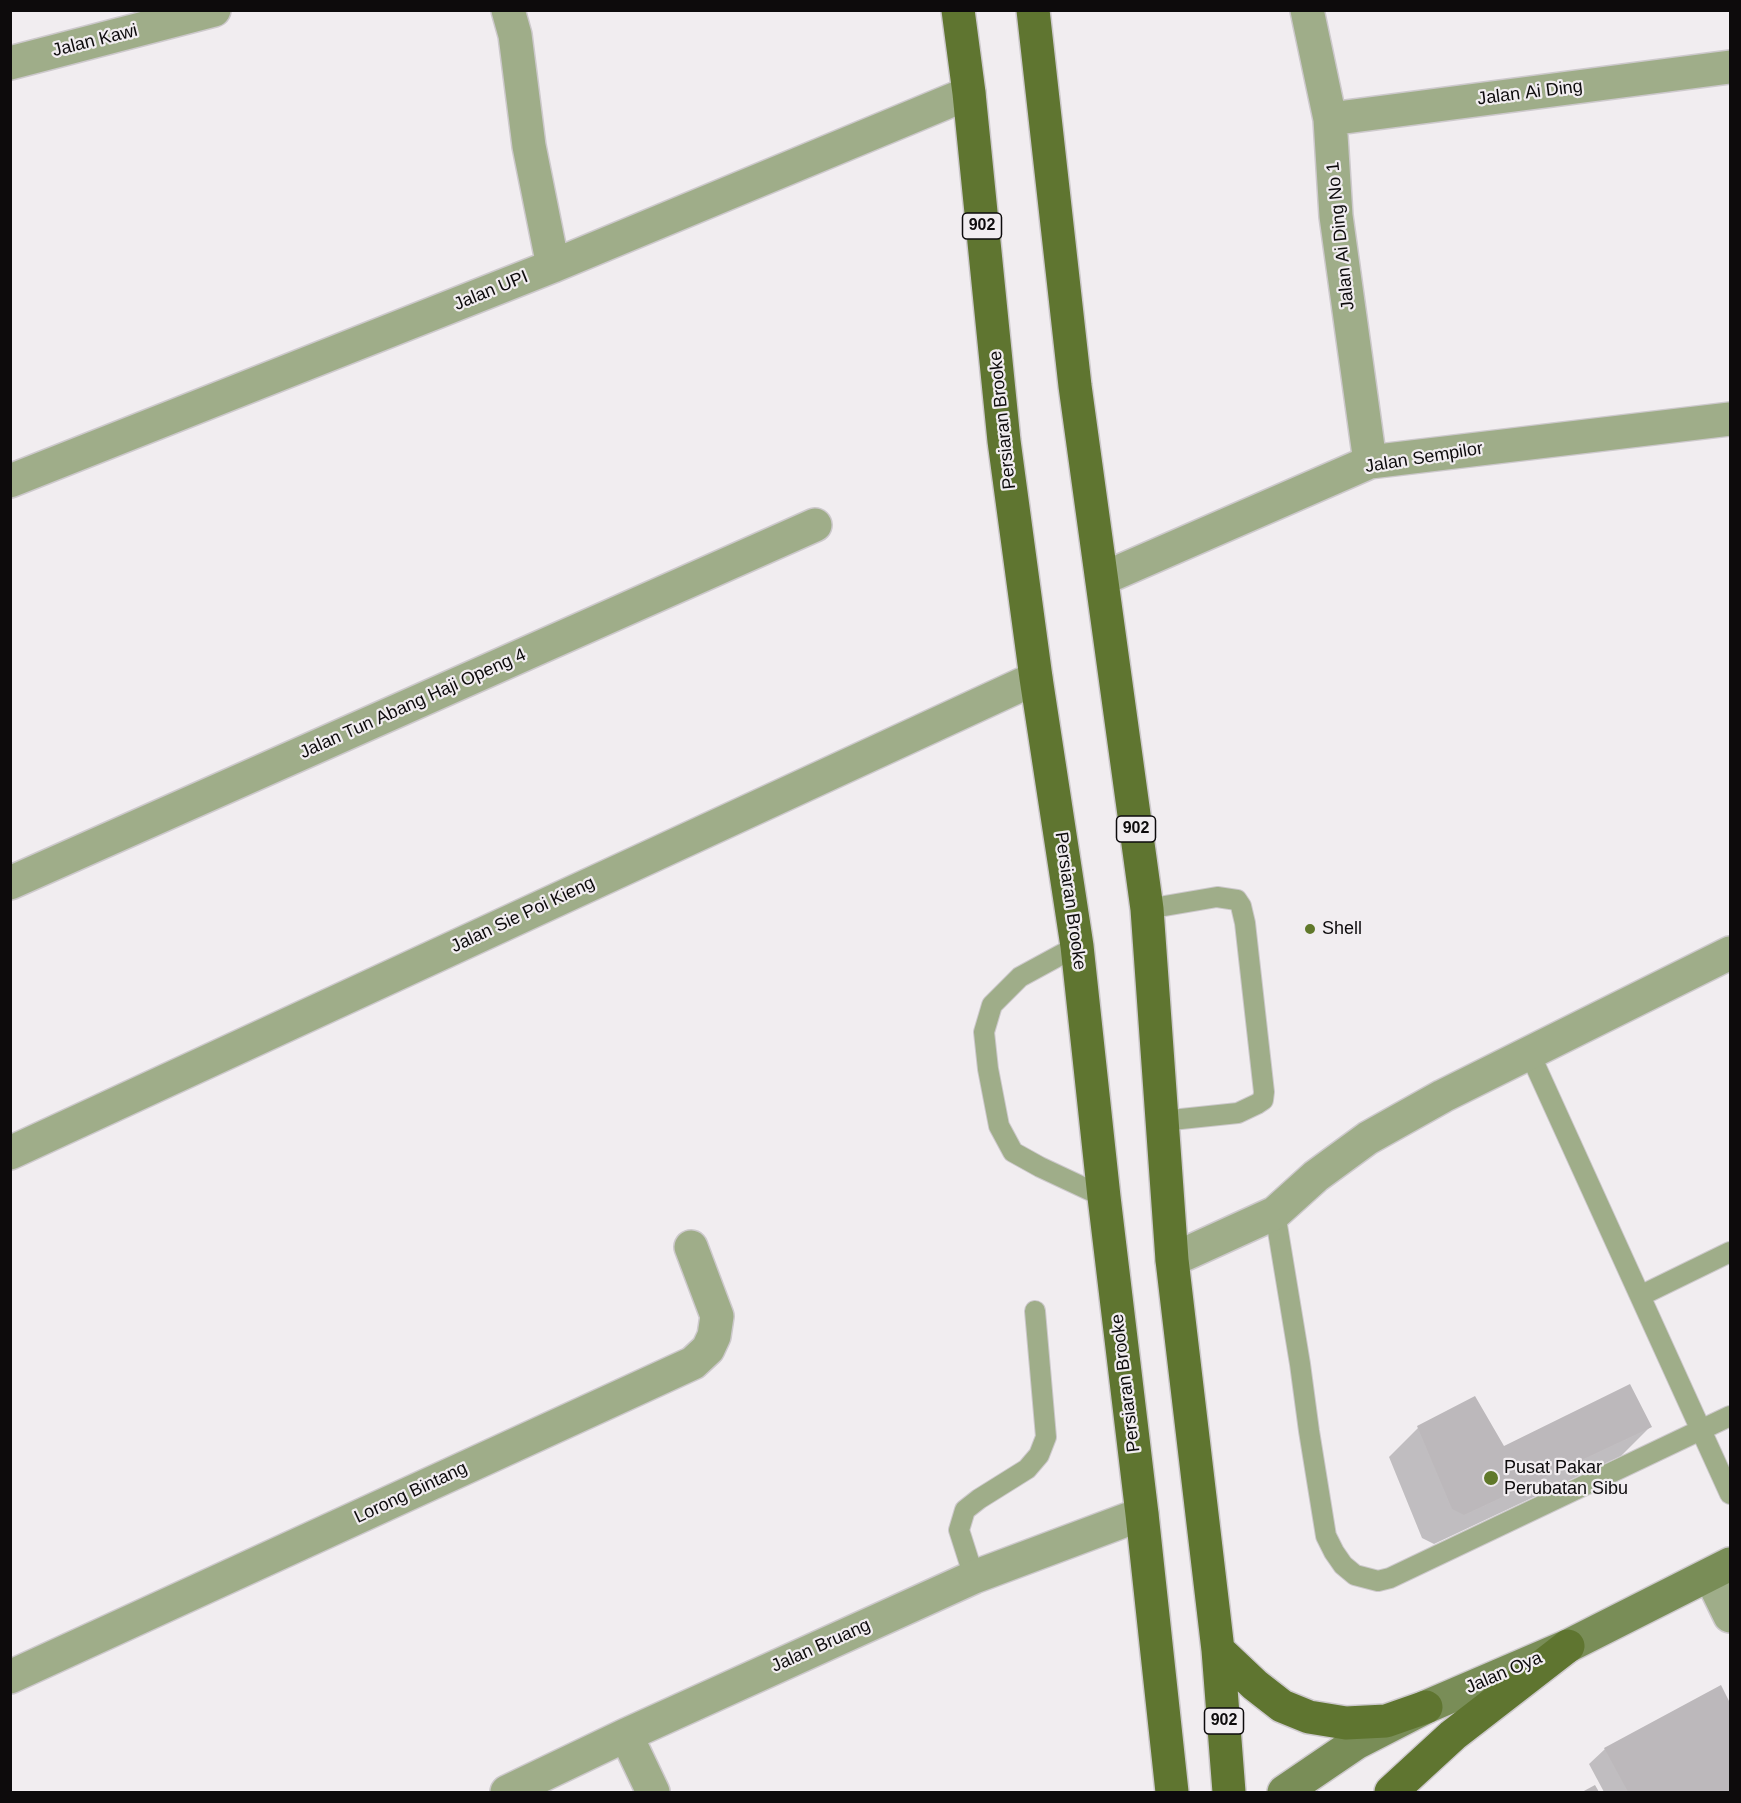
<!DOCTYPE html>
<html>
<head>
<meta charset="utf-8">
<style>
	body { margin:0 }
	#map { position:relative; width:1741px; height:1803px; overflow:hidden; background:#f1edf0; font-family:Helvetica,sans-serif }
	canvas { display:block }
	.frame { position:absolute; inset:0; border:12px solid #0d0b0c; pointer-events:none }
</style>
</head>
<body>
<div id="map">
<canvas width="1741" height="1803"></canvas>
<div class="frame"></div>
</div>
<script>
const ctx = document.querySelector('canvas').getContext('2d');
ctx.lineJoin = 'round';
function paint(path, color) { ctx.fillStyle = color; ctx.fill(path, 'evenodd'); }
const poly = rows => new Path2D(rows.map(r => 'M' + r).join(''));
function stroke(path, color, width, dash) { ctx.strokeStyle = color; ctx.lineWidth = width; ctx.lineCap = dash ? 'butt' : 'round'; ctx.setLineDash(dash || []); ctx.stroke(path); }
function label(font, color, halo, rows, align = 'center') {
  ctx.font = font + ' Helvetica,sans-serif'; ctx.lineWidth = 4.5; ctx.setLineDash([]); ctx.textBaseline = 'middle'; ctx.strokeStyle = halo; ctx.fillStyle = color; for (const [text, x, y, turn = 0] of rows) {
    ctx.save(); ctx.translate(x, y); ctx.rotate((+turn || 0) * Math.PI / 180); ctx.textAlign = isNaN(turn) ? turn : align; if (halo) ctx.strokeText(text, 0, 0); ctx.fillText(text, 0, 0); ctx.restore();
  }
}
const shadow = poly([
	[1650,1427,1621,1456,1434,1544,1422,1538,1389,1457,1418,1428,1503,1448],
	[1720,1687,1730,1706,1730,1792,1604,1792,1589,1764,1605,1749]
]);
const building = poly([
	[1630,1384,1652,1427,1464,1515,1452,1509,1417,1426,1475,1396,1504,1446],
	[1721,1685,1730,1703,1730,1792,1628,1792,1604,1748],
	[1595,1785,1599,1792,1582,1792]
]);
const service = poly([
	[1147,909,1217,897,1237,900,1241,906,1245,923,1264,1092,1263,1100,1257,1104,1238,1113,1162,1121],
	[1077,946,1020,977,992,1005,984,1032,988,1069,999,1126,1013,1152,1040,1167,1104,1197],
	[1530,1054,1730,1494],
	[1275,1213,1300,1364,1309,1431,1326,1536,1334,1552,1343,1565,1355,1575,1378,1581,1390,1578,1730,1416],
	[1640,1296,1730,1252],
	[974,1577,959,1530,965,1510,979,1499,1027,1469,1039,1455,1046,1437,1035,1311]
]);
const minor = poly([
	[508,10,515,35,529,146,553,266],
	[1307,10,1330,119,1336,216,1370,462],
	[10,63,214,10],
	[1330,119,1730,67],
	[10,481,553,266,969,93],
	[1102,579,1370,462,1730,419],
	[10,883,815,525],
	[10,1153,1036,678],
	[1172,1260,1275,1213,1316,1176,1368,1138,1443,1096,1730,953],
	[1710,1575,1730,1616],
	[10,1677,693,1363,708,1349,714,1336,717,1316,691,1247],
	[626,1735,653,1792],
	[507,1792,626,1735,974,1577,1142,1514]
]);
const secondary = poly([
	[1284,1792,1356,1743,1426,1707,1568,1646,1730,1564]
]);
const primary = poly([
	[958,10,969,93,1004,441,1036,678,1077,946,1104,1197,1142,1514,1172,1792],
	[1033,10,1075,386,1147,909,1172,1260,1218,1650,1229,1792],
	[1218,1650,1255,1685,1282,1706,1309,1717,1346,1723,1386,1721,1426,1707],
	[1391,1792,1453,1735,1568,1646]
]);
const markers = [
	[1310,929,6,"#60782a"],
	[1491,1478,8,"#60782a"]
];
const shields = [
	[982,226,39],
	[1136,829,39],
	[1224,1721,39]
];
const shieldNames = [
	["902",982,226],
	["902",1136,829],
	["902",1224,1721]
];
const streetNames = [
	["Jalan Kawi",95,41,-14],
	["Jalan Ai Ding",1530,93,-7],
	["Jalan Ai Ding No 1",1341,236,-96],
	["Jalan UPI",491,291,-22],
	["Persiaran Brooke",1003,420,-96],
	["Jalan Sempilor",1424,458,-9],
	["Jalan Tun Abang Haji Openg 4",413,704,-24],
	["Persiaran Brooke",1070,901,82],
	["Jalan Sie Poi Kieng",523,915,-25],
	["Persiaran Brooke",1126,1383,-97],
	["Lorong Bintang",411,1493,-25],
	["Jalan Bruang",821,1646,-24],
	["Jalan Oya",1504,1673,-23]
];
const poiNames = [
	["Shell",1322,929],
	["Pusat Pakar",1504,1468],
	["Perubatan Sibu",1504,1489]
];
paint(shadow, '#0003');
paint(building, '#bcb8bb');
stroke(service, '#cdc9cc', 22);
stroke(minor, '#cdc9cc', 36);
stroke(secondary, '#cdc9cc', 36);
stroke(primary, '#cdc9cc', 36);
stroke(service, '#9fad89', 20);
stroke(minor, '#9fad89', 33);
stroke(secondary, '#798d57', 33);
stroke(primary, '#5f7530', 33);
for (const [x, y, r, color] of markers) { const dot = new Path2D(); dot.arc(x, y, r, 0, 2 * Math.PI); ctx.fillStyle = color; ctx.fill(dot); stroke(dot, '#f1edf0', 2); }
for (const [x, y, w] of shields) { const box = new Path2D(); box.roundRect(x - w / 2, y - 13, w, 26, 4.5); ctx.fillStyle = '#f1edf0'; ctx.fill(box); stroke(box, '#0d0b0c', 1.5); }
label('bold 16px', '#0d0b0c', null, shieldNames);
label('18px', '#0d0b0c', '#f1edf0', streetNames);
label('18px', '#0d0b0c', '#f1edf0', poiNames, 'left');
</script>
</body>
</html>
